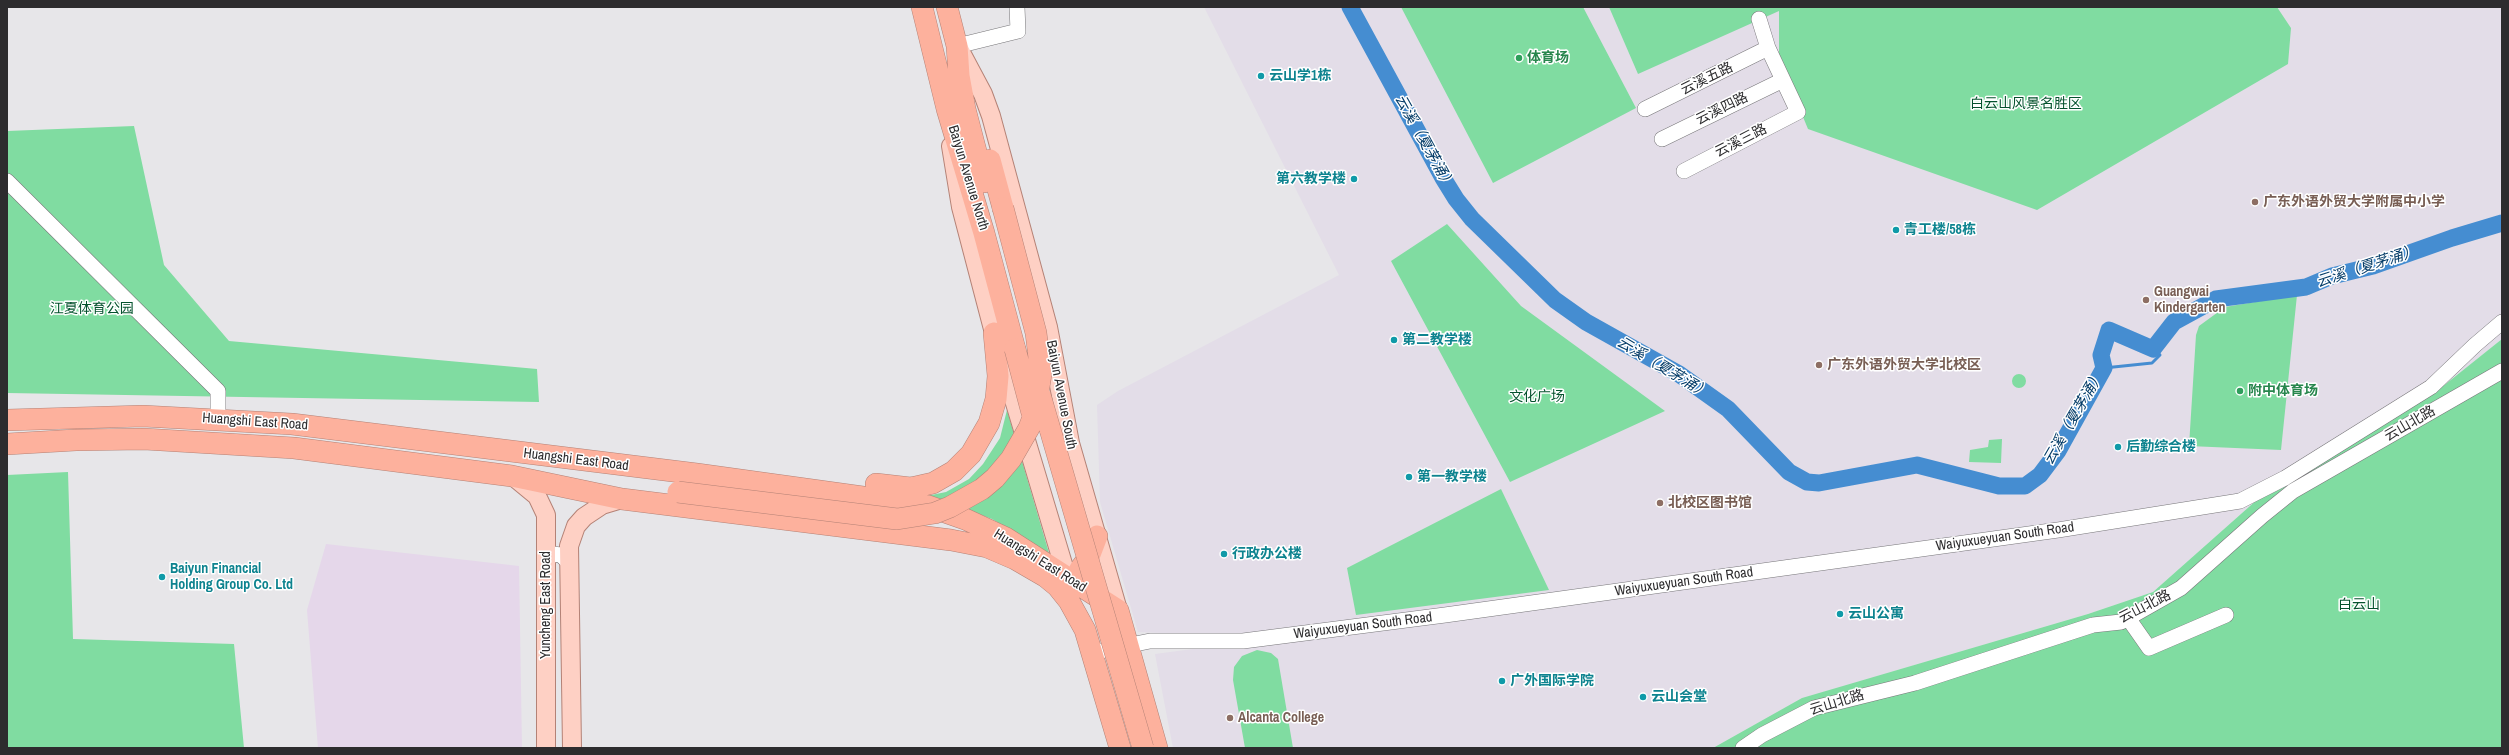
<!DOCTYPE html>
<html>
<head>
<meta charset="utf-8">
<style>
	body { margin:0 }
	#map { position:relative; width:2509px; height:755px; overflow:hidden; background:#e7e6e9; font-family:"Archivo Narrow",sans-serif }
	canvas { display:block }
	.frame { position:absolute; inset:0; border:8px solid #2d2c2e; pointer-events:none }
</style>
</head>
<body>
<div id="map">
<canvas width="2509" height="755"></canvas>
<div class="frame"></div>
</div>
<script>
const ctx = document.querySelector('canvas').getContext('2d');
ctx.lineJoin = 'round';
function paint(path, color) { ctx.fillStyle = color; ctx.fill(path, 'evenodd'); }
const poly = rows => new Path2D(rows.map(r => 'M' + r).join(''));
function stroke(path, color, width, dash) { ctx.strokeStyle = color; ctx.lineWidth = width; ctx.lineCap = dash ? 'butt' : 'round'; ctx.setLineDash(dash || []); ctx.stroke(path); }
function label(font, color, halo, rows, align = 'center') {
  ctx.font = font + ' "Archivo Narrow","Noto Sans SC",sans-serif'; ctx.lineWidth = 3; ctx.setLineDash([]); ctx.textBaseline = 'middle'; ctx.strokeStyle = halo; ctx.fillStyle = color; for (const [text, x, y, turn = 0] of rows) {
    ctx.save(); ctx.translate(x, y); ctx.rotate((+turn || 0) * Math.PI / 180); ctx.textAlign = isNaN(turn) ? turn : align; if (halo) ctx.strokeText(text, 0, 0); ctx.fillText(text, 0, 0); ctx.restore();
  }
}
const commercial = poly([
	[326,544,519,566,522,748,318,748,307,610]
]);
const built = poly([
	[1204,7,1779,7,2291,28,2277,7,2502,7,2502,339,2437,391,2259,498,2153,592,2088,614,1803,698,1713,748,1173,748,1155,654,1276,638,1138,632,1100,502,1097,405,1118,391,1339,275]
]);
const green = poly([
	[1401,7,1583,7,1636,108,1493,183],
	[1609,7,2277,7,2291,28,2288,64,2037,210,1808,129,1779,59,1779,11,1638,74],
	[134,126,164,265,229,341,537,369,539,402,7,393,7,131],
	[1447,224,1521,306,1665,411,1510,482,1391,261],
	[2297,295,2281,450,2189,446,2196,335,2199,326,2225,307],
	[2502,339,2502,748,1713,748,1802,698,2088,614,2153,592,2259,498,2437,391],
	'2012 381a7 7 0 1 1 14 0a7 7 0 1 1-14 0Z',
	[1007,410,1049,553,992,519,965,509,912,499,946,492,969,479,983,464,1000,438],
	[2002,439,2001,463,1969,462,1970,450,1988,447,1989,440],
	[68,472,73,639,234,644,244,748,7,748,7,475],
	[1501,489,1549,590,1356,615,1347,568],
	[1257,650,1271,653,1278,659,1293,748,1245,748,1233,680,1234,667,1242,656]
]);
const stream = poly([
	[2104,368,2152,363,2160,355,2153,349]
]);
const river = poly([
	[1350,7,1443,178,1456,199,1472,219,1555,300,1586,322,1679,374,1728,409,1789,472,1807,482,1819,483,1917,465,1999,486,2025,486,2040,475,2058,451,2104,368,2101,355,2109,330,2153,349,2174,322,2216,299,2306,287,2332,276,2373,266,2452,238,2502,223]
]);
const minor = poly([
	[957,46,1018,31,1017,7],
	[1645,109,1768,48],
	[1662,139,1783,80],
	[1684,171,1798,112,1768,48,1759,19],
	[7,181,218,391,218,419],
	[545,564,552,554,561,555,568,562],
	[2128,618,2149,648,2226,615],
	[1091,653,1150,641,1243,641,1445,615,2058,530,2240,501,2285,478,2431,387,2475,345,2502,322],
	[1743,748,1762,735,1814,708,1915,683,2093,625,2121,622,2181,588,2262,516,2293,491,2502,371]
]);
const major = poly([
	[958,47,983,94,991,116,1048,327,1070,443,1118,610],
	[951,146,961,207,994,333,1069,584],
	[514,477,537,496,546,515,546,748],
	[572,748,569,546,576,526,584,517,602,505,622,499]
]);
const highway = poly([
	[922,7,947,109,984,233,1015,349],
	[947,7,957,46,959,76,965,109,984,182],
	[990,160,1003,208],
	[7,420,143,416,292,424,697,474,928,506,965,519,1006,538,1118,610,1157,748],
	[7,444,76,440,144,439,294,448,512,476,622,499,951,540,987,547,1015,559,1046,577,1057,586,1069,601,1085,630,1120,748],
	[876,484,911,488,933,483,954,471,971,454,989,423,996,399,998,376,994,333],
	[1080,569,1089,557,1097,536]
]);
const highwayBridge = poly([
	[1015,349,1032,413],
	[1040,395,1143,748],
	[678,492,897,519,935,513,950,507,982,489,995,478,1011,459,1029,428,1035,412,1041,374,1036,333,1003,208]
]);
const markers = [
	[1519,58,4,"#2e9e5b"],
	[1261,76,4,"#0f9aa8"],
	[1354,179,4,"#0f9aa8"],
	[2255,202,4,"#8d6e63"],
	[1896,230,4,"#0f9aa8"],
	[2146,300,4,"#8d6e63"],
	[1394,340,4,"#0f9aa8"],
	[1819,365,4,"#8d6e63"],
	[2240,391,4,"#2e9e5b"],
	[2118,447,4,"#0f9aa8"],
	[1409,477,4,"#0f9aa8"],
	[1660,503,4,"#8d6e63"],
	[1224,554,4,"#0f9aa8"],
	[162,577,4,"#0f9aa8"],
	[1840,614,4,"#0f9aa8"],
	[1502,681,4,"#0f9aa8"],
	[1643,697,4,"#0f9aa8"],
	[1230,718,4,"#8d6e63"]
];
const leisureNames = [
	["体育场",1527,58],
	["附中体育场",2248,391]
];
const cultureNames = [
	["云山学1栋",1269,76],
	["第六教学楼",1346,179,"right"],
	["青工楼/58栋",1904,230],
	["第二教学楼",1402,340],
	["后勤综合楼",2126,447],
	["第一教学楼",1417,477],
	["行政办公楼",1232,554],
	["Baiyun Financial",170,569],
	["Holding Group Co. Ltd",170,585],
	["云山公寓",1848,614],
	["广外国际学院",1510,681],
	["云山会堂",1651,697]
];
const streetNames = [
	["云溪五路",1707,79,-26],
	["云溪四路",1722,109,-26],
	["云溪三路",1741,141,-27],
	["Baiyun Avenue North",968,178,73],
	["Baiyun Avenue South",1061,395,79],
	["Huangshi East Road",255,422,4],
	["云山北路",2410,424,-30],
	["Huangshi East Road",576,460,7],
	["Waiyuxueyuan South Road",2005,537,-8],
	["Huangshi East Road",1040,561,32],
	["Waiyuxueyuan South Road",1684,582,-8],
	["Yuncheng East Road",546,605,-90],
	["云山北路",2145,607,-27],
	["Waiyuxueyuan South Road",1363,626,-7],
	["云山北路",1837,703,-17]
];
const parkNames = [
	["白云山风景名胜区",2026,104],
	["江夏体育公园",92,309],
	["文化广场",1537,397],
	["白云山",2359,605]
];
const educationNames = [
	["广东外语外贸大学附属中小学",2263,202],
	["Guangwai",2154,292],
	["Kindergarten",2154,308],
	["广东外语外贸大学北校区",1827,365],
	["北校区图书馆",1668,503],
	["Alcanta College",1238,718]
];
const waterNames = [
	["云溪（夏茅涌）",1424,142,61],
	["云溪（夏茅涌）",2367,267,-18],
	["云溪（夏茅涌）",1663,368,31],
	["云溪（夏茅涌）",2074,418,-60]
];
paint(commercial, '#e5d7ea');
paint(built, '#e3dde8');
paint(green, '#80dca1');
stroke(stream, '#458dd1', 3);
stroke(river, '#458dd1', 17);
stroke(minor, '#78777a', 16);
stroke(major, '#b48276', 20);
stroke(highway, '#b48276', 22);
stroke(minor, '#fff', 15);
stroke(major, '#fed0c4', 18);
stroke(highway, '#fdb19d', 21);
stroke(highwayBridge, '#b48276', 22, []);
stroke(highwayBridge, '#fdb19d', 21);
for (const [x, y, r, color] of markers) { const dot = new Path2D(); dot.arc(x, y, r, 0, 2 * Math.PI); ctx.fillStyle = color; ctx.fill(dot); stroke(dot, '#fff', 1.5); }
label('bold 14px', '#27864d', '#fff', leisureNames, 'left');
label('bold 14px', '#0d838f', '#fff', cultureNames, 'left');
label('14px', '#2d2c2e', '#fff', streetNames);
label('14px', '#04522d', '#fff', parkNames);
label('bold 14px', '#785e54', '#fff', educationNames, 'left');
label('italic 15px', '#043c68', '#fff', waterNames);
</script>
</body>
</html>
